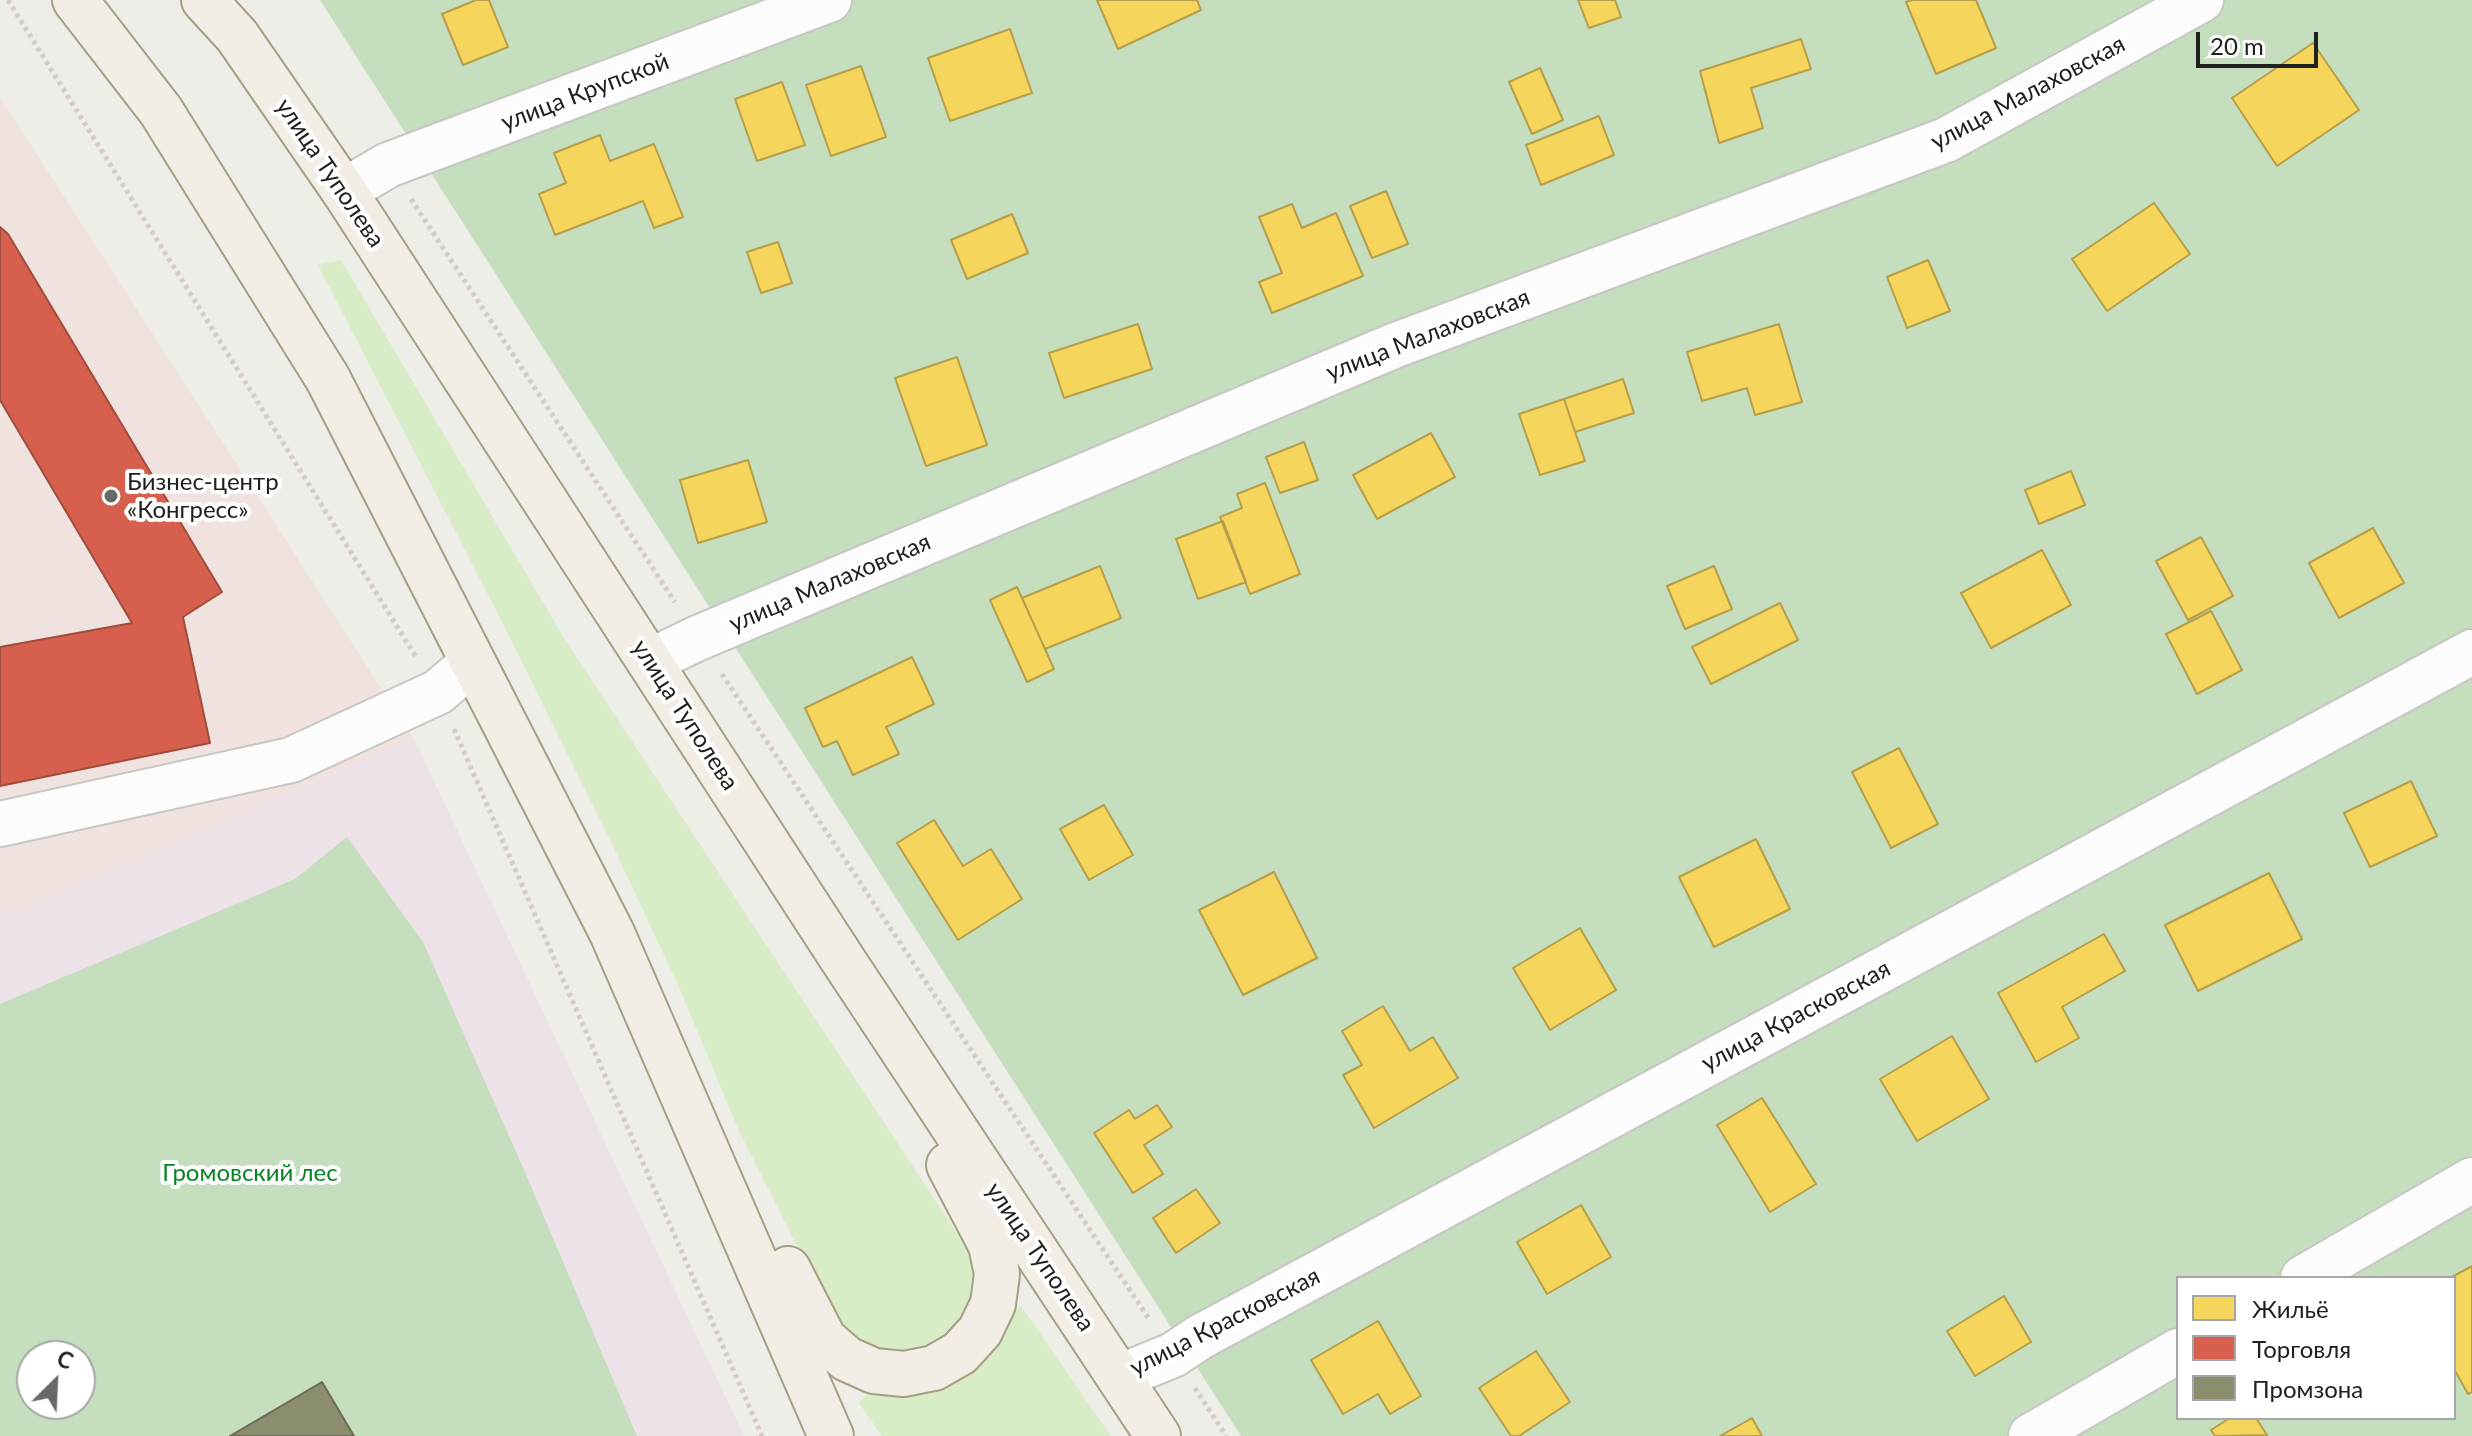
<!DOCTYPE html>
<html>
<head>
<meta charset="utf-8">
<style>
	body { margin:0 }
	#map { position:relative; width:2472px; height:1436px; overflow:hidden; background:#eeeee9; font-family:Lato,sans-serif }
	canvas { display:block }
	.legend { position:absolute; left:2176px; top:1276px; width:280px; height:144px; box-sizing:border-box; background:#fff; border:2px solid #a6a6a6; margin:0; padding:10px 14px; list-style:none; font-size:24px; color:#202020 }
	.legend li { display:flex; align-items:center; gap:16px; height:40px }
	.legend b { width:40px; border:2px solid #a6a6a6 }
	.north { position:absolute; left:16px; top:1340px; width:80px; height:80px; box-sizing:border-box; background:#fff; border:2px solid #a6a6a6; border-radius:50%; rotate:24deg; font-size:22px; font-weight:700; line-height:32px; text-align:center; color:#202020 }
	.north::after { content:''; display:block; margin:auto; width:28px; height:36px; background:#686866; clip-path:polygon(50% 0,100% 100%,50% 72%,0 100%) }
	.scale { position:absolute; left:2196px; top:32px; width:122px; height:36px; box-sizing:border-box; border:4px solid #202020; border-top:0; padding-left:10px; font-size:24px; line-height:28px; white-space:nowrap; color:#202020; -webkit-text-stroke:6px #fff; paint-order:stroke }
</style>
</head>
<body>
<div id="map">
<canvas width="2472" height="1436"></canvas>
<ul class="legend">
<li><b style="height:22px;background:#f6d55c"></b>Жильё</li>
<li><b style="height:22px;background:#d6604d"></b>Торговля</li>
<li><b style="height:22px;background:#8c8c6e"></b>Промзона</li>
</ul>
<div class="north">С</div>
<div class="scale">20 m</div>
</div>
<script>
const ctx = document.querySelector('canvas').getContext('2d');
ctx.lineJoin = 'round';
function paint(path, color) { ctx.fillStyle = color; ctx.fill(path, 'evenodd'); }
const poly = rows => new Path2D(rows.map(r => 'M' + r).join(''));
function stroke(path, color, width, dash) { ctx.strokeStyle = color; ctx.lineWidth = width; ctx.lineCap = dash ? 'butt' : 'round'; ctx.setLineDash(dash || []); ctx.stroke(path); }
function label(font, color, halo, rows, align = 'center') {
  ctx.font = font + ' Lato,sans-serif'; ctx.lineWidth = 8; ctx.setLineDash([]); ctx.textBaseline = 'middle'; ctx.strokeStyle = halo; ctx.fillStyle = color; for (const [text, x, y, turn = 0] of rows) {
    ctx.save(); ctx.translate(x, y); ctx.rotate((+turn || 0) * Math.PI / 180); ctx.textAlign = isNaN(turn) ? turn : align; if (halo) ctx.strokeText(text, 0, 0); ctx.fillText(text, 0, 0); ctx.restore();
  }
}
const commercial = poly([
	[0,97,414,739,0,919]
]);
const industrial = poly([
	[414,739,744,1436,0,1436,0,919],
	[32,1356,80,1356,80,1404,32,1404]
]);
const grass = poly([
	[341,260,567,643,970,1253,975,1279,972,1301,963,1322,947,1338,928,1349,906,1353,883,1351,863,1342,843,1325,823,1298,739,1131,679,987,613,846,500,618,318,265],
	[1021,1306,1111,1436,882,1436,859,1403,863,1398,872,1393,908,1396,943,1389,974,1372,998,1346,1013,1313]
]);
const forest = poly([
	[320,0,2472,0,2472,1436,1241,1436],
	[2178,1278,2454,1278,2454,1418,2178,1418],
	[347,837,423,942,524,1170,637,1436,0,1436,0,1004,295,879],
	[32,1356,80,1356,80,1404,32,1404]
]);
const homes = poly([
	[476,0,489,0,508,47,463,65,442,14,476,0],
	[1097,0,1197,0,1201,10,1118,49,1097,0],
	[1578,0,1615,0,1621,17,1589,28,1578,0],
	[1912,0,1976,0,1996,48,1936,74,1906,2,1912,0],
	[1010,29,1032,93,950,121,928,58,1010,29],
	[1801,39,1811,69,1751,88,1763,128,1719,143,1700,71,1801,39],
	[2313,43,2359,110,2277,166,2232,98,2313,43],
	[861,66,886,137,831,156,806,85,861,66],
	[1540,68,1563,120,1532,134,1509,82,1540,68],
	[782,82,805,145,757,161,735,99,782,82],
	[1599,116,1614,155,1541,185,1526,145,1599,116],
	[600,135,610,161,654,144,683,217,654,228,643,201,555,235,539,194,566,183,554,153,600,135],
	[1386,191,1408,244,1372,258,1350,206,1386,191],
	[2154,203,2190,254,2107,311,2072,259,2154,203],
	[1292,204,1302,228,1336,213,1363,276,1272,313,1259,282,1282,273,1259,217,1292,204],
	[1012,214,1028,253,967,279,951,240,1012,214],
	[778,242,792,283,761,293,747,252,778,242],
	[1928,260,1950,311,1907,328,1887,277,1928,260],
	[1138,324,1152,369,1064,398,1049,353,1138,324],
	[1779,324,1802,402,1755,415,1747,388,1702,401,1687,352,1779,324],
	[957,357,987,445,926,466,895,378,957,357],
	[1623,379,1634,413,1575,432,1564,399,1623,379],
	[1564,399,1585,461,1540,475,1519,414,1564,399],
	[1431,433,1455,477,1377,519,1353,475,1431,433],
	[1304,442,1318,480,1280,493,1266,457,1304,442],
	[748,460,767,522,698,543,680,480,748,460],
	[2071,471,2085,505,2039,524,2025,490,2071,471],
	[1265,483,1300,574,1250,594,1220,517,1242,508,1237,494,1265,483],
	[1223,521,1246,582,1198,599,1176,539,1223,521],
	[2373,528,2404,583,2339,618,2309,563,2373,528],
	[2201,537,2233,596,2188,620,2156,561,2201,537],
	[2042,550,2071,605,1991,648,1961,593,2042,550],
	[1100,566,1121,618,1045,649,1022,598,1100,566],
	[1714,566,1732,609,1685,629,1667,586,1714,566],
	[1017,587,1054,669,1027,682,990,600,1017,587],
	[1780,603,1798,640,1711,684,1692,647,1780,603],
	[2211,611,2242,670,2197,694,2166,634,2211,611],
	[912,657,934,704,886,727,899,754,853,775,837,741,823,747,805,708,912,657],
	[1899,748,1938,824,1891,848,1852,772,1899,748],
	[2411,781,2437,836,2370,867,2344,813,2411,781],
	[1104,805,1133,855,1089,880,1060,829,1104,805],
	[934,820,963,866,991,849,1022,899,958,940,897,843,934,820],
	[1756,839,1790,909,1714,947,1679,877,1756,839],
	[1274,872,1317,958,1243,995,1199,910,1274,872],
	[2269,873,2302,939,2198,991,2165,925,2269,873],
	[1580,928,1616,990,1550,1030,1513,968,1580,928],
	[2104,934,2125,971,2062,1007,2079,1038,2036,1062,1998,993,2104,934],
	[1383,1006,1410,1051,1433,1037,1458,1078,1374,1128,1343,1075,1362,1065,1342,1031,1383,1006],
	[1952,1036,1989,1099,1917,1141,1880,1079,1952,1036],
	[1762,1098,1816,1184,1770,1212,1717,1125,1762,1098],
	[1157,1105,1172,1127,1144,1145,1163,1174,1133,1193,1094,1133,1129,1110,1135,1119,1157,1105],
	[1196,1189,1220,1223,1176,1253,1153,1218,1196,1189],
	[1581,1205,1611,1257,1547,1294,1517,1242,1581,1205],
	[2472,1266,2472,1392,2468,1394,2454,1369,2454,1278,2450,1278,2472,1266],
	[2004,1296,2031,1342,1975,1376,1947,1331,2004,1296],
	[1378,1321,1421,1396,1390,1414,1378,1394,1343,1414,1311,1360,1378,1321],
	[1536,1351,1570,1402,1519,1436,1511,1436,1479,1388,1536,1351],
	[1752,1418,1762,1436,1720,1436,1752,1418],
	[2230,1418,2256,1418,2267,1435,2215,1436,2211,1430,2230,1418]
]);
const shops = poly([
	[0,227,8,234,222,592,183,617,210,743,0,786,0,647,132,623,0,400,0,227]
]);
const industry = poly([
	[322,1382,354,1436,230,1436,322,1382]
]);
const path = poly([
	[8,0,416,657],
	[411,199,675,602],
	[722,674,1149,1319],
	[454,729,762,1436],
	[1195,1388,1226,1436]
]);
const minor = poly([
	[344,191,388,165,829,0],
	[650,661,698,638,1396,345,1946,140,2201,0],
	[0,824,291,760,438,692,472,663],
	[2303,1278,2472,1180],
	[1119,1377,1173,1355,1200,1337,2472,652],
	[2031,1436,2178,1351]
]);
const major = poly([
	[75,0,161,111,328,379,612,933,831,1436],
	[204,0,237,36,344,191,843,960,1158,1436],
	[788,1269,824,1339,847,1359,874,1371,904,1374,934,1368,960,1353,980,1331,993,1304,997,1274,991,1245,949,1165]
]);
const markers = [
	[111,496,8,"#686866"]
];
const streetNames = [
	["улица Крупской",585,92,-21],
	["улица Малаховская",2028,93,-28],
	["улица Туполева",330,173,56],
	["улица Малаховская",1428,335,-21],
	["улица Малаховская",830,583,-23],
	["улица Туполева",685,715,57],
	["улица Красковская",1796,1016,-28],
	["улица Туполева",1040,1257,56],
	["улица Красковская",1225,1322,-27]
];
const poiNames = [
	["Бизнес-центр",127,482],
	["«Конгресс»",127,510]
];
const parkNames = [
	["Громовский лес",250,1173]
];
paint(commercial, '#f0e3df');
paint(industrial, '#ece2e7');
paint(grass, '#d7ecc7');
paint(forest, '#c5debe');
paint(homes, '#f6d55c');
stroke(homes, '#b69f4a', 2);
paint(shops, '#d6604d');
stroke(shops, '#9f4d40', 2);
paint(industry, '#8c8c6e');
stroke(industry, '#6c6c57', 2);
stroke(minor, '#c7c7c5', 48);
stroke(major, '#a59f85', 48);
stroke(path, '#d7cbc7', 5, [4, 4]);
stroke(minor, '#fcfcfc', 44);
stroke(major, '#f2eee6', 44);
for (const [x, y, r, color] of markers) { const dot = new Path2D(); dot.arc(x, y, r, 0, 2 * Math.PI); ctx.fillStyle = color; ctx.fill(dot); stroke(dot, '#fff', 3); }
label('24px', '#202020', '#fff', streetNames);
label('24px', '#202020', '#fff', poiNames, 'left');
label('24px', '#098322', '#fff', parkNames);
</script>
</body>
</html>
